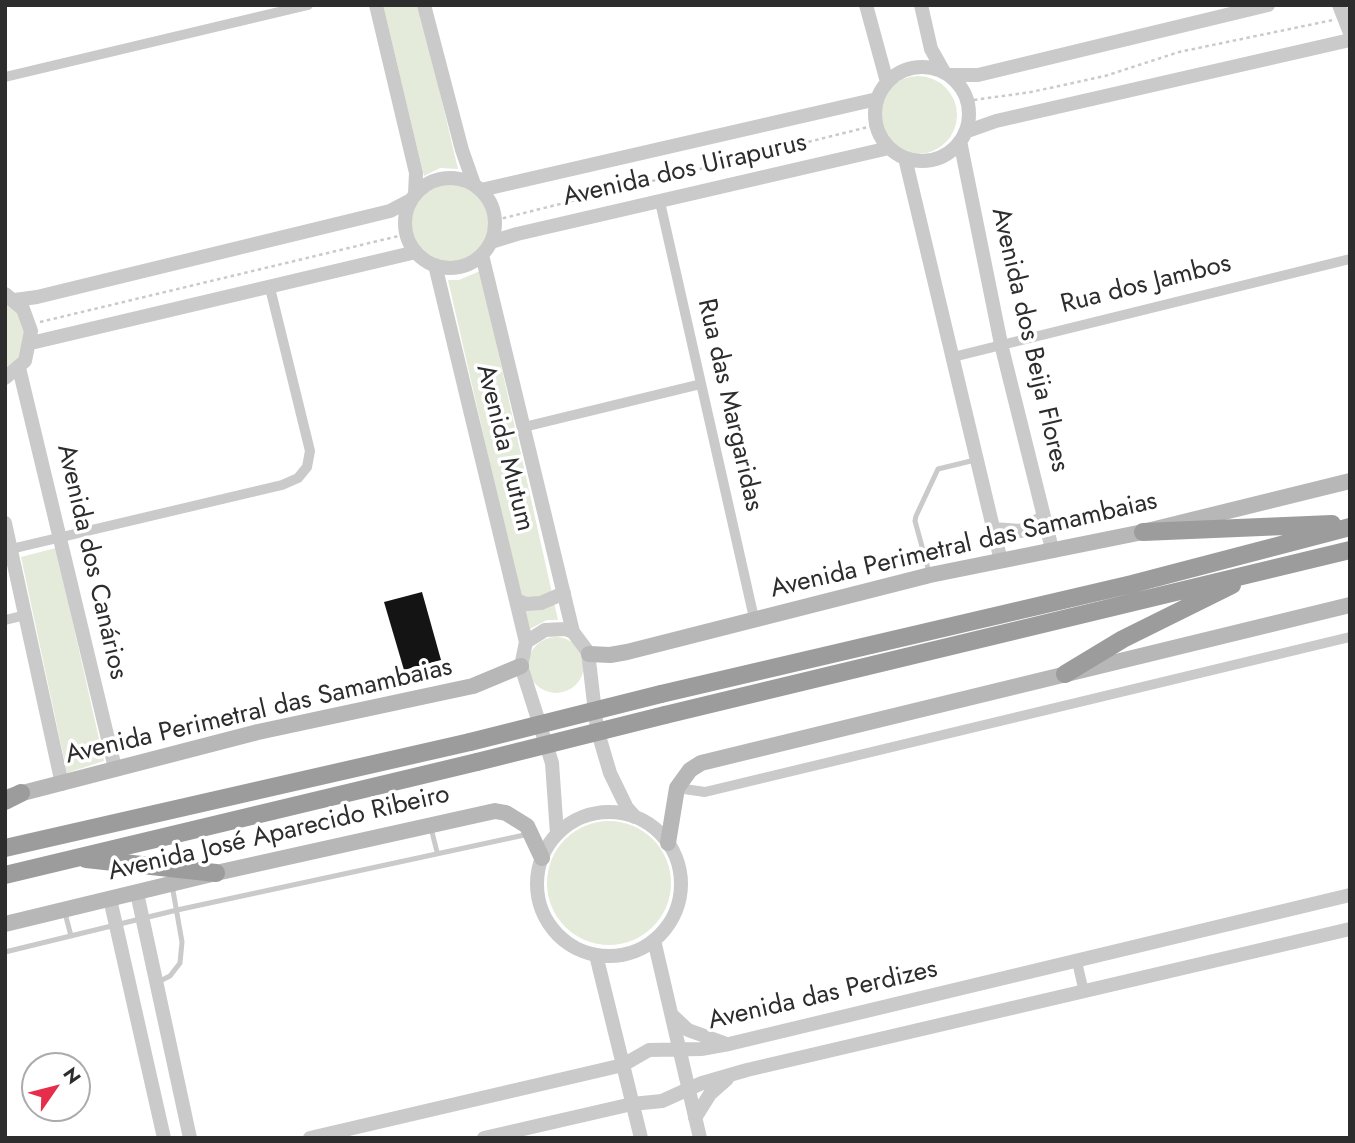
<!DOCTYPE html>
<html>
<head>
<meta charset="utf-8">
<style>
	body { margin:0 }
	#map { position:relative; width:1355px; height:1143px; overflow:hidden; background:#fff; font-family:Jost,sans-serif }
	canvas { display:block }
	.frame { position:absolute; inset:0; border:7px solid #2d2d2d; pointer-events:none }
	.north { position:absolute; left:21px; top:1052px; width:70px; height:70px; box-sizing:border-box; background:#fff; border:2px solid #ababab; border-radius:50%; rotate:55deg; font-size:19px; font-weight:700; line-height:28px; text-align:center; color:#2d2d2d }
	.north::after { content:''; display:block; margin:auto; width:24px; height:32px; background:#e62d4b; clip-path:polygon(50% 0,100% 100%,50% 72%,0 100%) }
</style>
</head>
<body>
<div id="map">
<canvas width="1355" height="1143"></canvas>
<div class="frame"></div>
<div class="north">N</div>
</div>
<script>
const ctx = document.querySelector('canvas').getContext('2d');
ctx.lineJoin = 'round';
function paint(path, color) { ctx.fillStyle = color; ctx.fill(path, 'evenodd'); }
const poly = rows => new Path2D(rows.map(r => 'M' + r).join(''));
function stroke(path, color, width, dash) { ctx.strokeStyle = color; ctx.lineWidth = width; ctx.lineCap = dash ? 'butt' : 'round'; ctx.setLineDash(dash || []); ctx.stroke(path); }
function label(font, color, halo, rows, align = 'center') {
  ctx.font = font + ' Jost,sans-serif'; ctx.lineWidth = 7; ctx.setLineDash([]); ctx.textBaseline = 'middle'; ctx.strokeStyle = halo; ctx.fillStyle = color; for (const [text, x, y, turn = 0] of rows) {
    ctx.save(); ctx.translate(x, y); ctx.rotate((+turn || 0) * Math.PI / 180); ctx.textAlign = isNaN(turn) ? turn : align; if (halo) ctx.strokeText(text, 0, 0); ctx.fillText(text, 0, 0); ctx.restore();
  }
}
const green = poly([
	[383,5,419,5,458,169,440,168,424,176],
	'879 115a39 39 0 1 1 78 0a39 39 0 1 1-78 0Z',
	'411 223a39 39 0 1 1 78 0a39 39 0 1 1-78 0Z',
	[480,271,558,620,547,620,528,630,448,280,459,280],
	[5,300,20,314,26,337,19,359,5,371],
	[56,548,104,761,67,773,21,557],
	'528 665a28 28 0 1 1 56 0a28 28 0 1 1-56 0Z',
	'547 883a62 62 0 1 1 124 0a62 62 0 1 1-124 0Z'
]);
const building = poly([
	[422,592,441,660,404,670,384,602]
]);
const path = poly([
	[967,101,1031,92,1105,76,1179,52,1333,20],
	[496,220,876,125],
	[40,322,407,234]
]);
const service = poly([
	[929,572,915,521,916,516,938,469,975,460],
	[431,828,437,852],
	[65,913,71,936],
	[5,952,177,910,529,834],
	[158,982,170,976,180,963,182,942,172,885]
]);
const minor = poly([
	[5,77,308,5],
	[660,202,754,618],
	[953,357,1350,259],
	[524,427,701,384],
	[11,549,282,485,298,478,307,467,310,451,270,288],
	[5,620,26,615],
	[677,788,705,792,1350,637],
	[1077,962,1084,992]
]);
const tertiary = poly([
	[376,5,416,173,415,194],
	[424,5,462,150,474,184],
	[866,5,887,82],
	[921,5,931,49,944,72],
	[1339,5,1350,33],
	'875 114a47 47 0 1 1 94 0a47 47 0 1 1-94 0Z',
	[949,75,978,75,1268,5],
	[965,132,996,121,1350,40],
	[960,141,1001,344,1052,549],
	[905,158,1001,561],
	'405 223a45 45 0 1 1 90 0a45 45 0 1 1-90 0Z',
	[481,190,877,99],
	[491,242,517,234,889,148],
	[482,255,573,632],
	[435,265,526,642],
	[5,294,23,309,31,331,25,361,5,378],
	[15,300,37,297,390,211,411,200],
	[31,343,416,252],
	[19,368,115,768],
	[5,523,62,784],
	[993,529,1021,531,1044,517],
	[516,600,526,604,541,603,564,593],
	'537 884a72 72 0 1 1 144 0a72 72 0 1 1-144 0Z',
	[557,834,552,763,521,666,526,642,545,630,565,629,573,632,588,652,597,729,610,773,627,808,635,817],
	[137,893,190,1138],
	[110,899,164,1138],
	[654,940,700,1138],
	[596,955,641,1138],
	[672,1015,688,1030,724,1043],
	[695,1118,710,1094,727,1079],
	[310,1138,623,1065,649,1050,701,1049,729,1044,1350,895],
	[484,1138,632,1104,662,1101,702,1083,747,1070,1350,929]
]);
const secondary = poly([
	[589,654,610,655,627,652,930,575,1143,532,1350,481],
	[11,796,258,732,473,686,521,666],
	[668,843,677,788,690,770,701,763,1350,605],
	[5,924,216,873,495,811,506,813,527,826,542,858]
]);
const trunk = poly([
	[1143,532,1332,524],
	[1065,674,1123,639,1232,585],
	[661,694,1132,584,1350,527],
	[665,715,1350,550],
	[5,801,21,793],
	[5,848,470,742],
	[86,859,216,873],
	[5,875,477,762]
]);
const trunkBridge = poly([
	[470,742,661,694],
	[477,762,665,715]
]);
const streetNames = [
	["Avenida dos Uirapurus",685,171,-13],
	["Rua dos Jambos",1146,285,-14],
	["Avenida dos Beija Flores",1029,340,77],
	["Rua das Margaridas",729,405,77],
	["Avenida Mutum",504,448,76],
	["Avenida Perimetral das Samambaias",964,546,-13],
	["Avenida dos Canários",91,562,77],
	["Avenida Perimetral das Samambaias",259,712,-13],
	["Avenida José Aparecido Ribeiro",279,834,-13],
	["Avenida das Perdizes",823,996,-13]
];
paint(green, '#e4ebda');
paint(building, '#141414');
stroke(path, '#cacaca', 2.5, [3.5, 3.5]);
stroke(service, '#cacaca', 5);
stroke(minor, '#cacaca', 10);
stroke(tertiary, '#cacaca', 14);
stroke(secondary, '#b7b7b7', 16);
stroke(trunk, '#9c9c9c', 18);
stroke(trunkBridge, '#9c9c9c', 18);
label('26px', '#2d2d2d', '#fff', streetNames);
</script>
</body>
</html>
